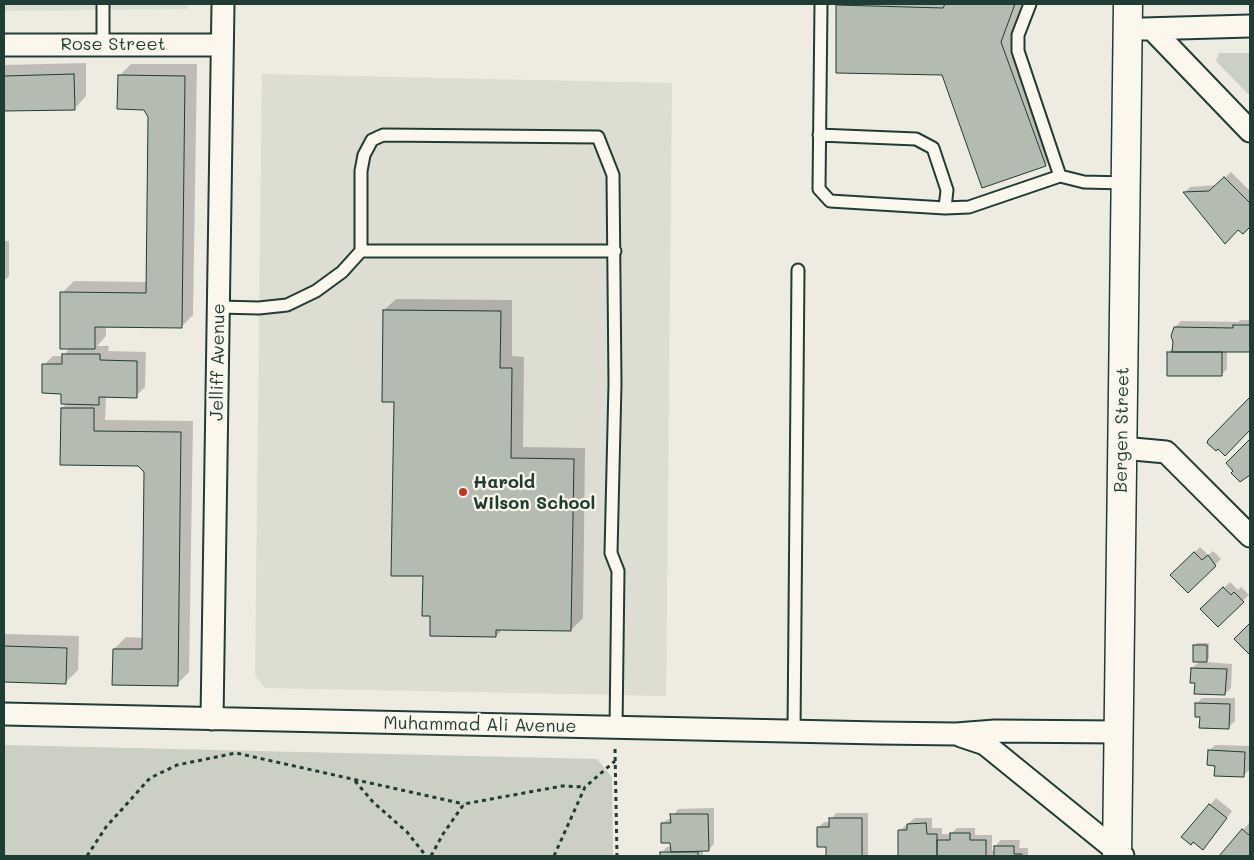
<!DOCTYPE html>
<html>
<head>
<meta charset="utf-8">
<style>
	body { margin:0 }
	#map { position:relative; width:1254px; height:860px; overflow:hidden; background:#eeece1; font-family:Mali,sans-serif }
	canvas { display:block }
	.frame { position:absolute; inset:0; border:5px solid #1f3d34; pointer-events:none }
</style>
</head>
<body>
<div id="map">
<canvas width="1254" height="860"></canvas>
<div class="frame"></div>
</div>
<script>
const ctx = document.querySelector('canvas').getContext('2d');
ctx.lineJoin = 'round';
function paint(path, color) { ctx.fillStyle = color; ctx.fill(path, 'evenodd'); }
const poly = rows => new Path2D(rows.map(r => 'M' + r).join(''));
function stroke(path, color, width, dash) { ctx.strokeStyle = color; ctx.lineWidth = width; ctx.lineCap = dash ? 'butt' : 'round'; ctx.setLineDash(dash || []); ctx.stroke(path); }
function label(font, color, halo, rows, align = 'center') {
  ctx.font = font + ' Mali,sans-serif'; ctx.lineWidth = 4.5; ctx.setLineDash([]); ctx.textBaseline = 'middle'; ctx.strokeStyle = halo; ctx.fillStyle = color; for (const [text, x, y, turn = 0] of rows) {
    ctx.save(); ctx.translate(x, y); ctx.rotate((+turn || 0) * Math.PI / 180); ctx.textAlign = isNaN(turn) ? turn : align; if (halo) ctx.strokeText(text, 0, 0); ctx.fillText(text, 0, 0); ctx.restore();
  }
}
const built = poly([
	[4,4,188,4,188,9,4,11],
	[262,74,672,83,666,696,265,688,255,676]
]);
const green = poly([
	[1219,53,1250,53,1250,96,1216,61],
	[4,745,597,759,612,777,613,856,4,856]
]);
const shadow = poly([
	[839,4,1022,4,1013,30,1057,153,1045,165,943,74,837,6],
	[86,63,86,96,75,108,4,110,4,65],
	[131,64,197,64,193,315,181,327,106,326,106,336,97,346,109,346,108,351,146,352,145,387,136,396,106,397,105,420,193,421,189,672,177,684,114,649,126,637,143,638,145,472,62,408,67,403,63,392,44,365,53,356,63,356,70,348,62,293,74,281,147,282,149,116,119,76],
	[1231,172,1250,191,1250,225,1243,232,1185,192,1190,187,1217,185],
	[4,241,9,241,9,276,4,281],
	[396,299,512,300,512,356,524,357,523,447,585,448,583,618,571,630,503,629,496,636,431,615,395,401,384,310],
	[1241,320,1250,320,1250,351,1227,351,1227,369,1221,375,1169,352,1174,347,1175,327,1181,321,1238,322],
	[1200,547,1208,555,1213,551,1221,559,1188,591,1172,575],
	[1230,582,1238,590,1241,587,1249,595,1218,625,1202,609],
	[4,634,79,636,78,670,66,682,4,681],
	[1197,643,1209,643,1209,658,1205,662,1232,664,1231,688,1225,694,1196,682,1192,668,1200,661,1194,645],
	[1202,698,1235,698,1235,721,1229,727,1201,716,1196,704],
	[1215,745,1250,746,1249,770,1243,776,1216,764,1209,751],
	[1216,798,1232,811,1209,842,1183,837],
	[714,808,714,844,708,850,703,850,703,856,658,856,667,847,672,847,662,823,672,817,678,809],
	[836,813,868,813,868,856,827,856,827,846,818,828,824,822,830,822],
	[915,818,932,818,932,828,942,828,942,834,951,834,957,828,975,828,975,835,992,835,992,850,995,851,995,846,1001,840,1020,840,1019,848,1028,848,1028,856,899,856,899,831],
	[1250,822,1250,856,1221,856,1243,830]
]);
const building = poly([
	[945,4,1015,4,1001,42,1046,166,982,188,942,75,836,73,836,5,943,8,945,4],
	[74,74,75,110,4,111,4,76,74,74],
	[118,75,185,76,182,328,95,327,95,349,60,349,60,292,146,293,148,117,144,110,117,109,118,75],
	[1224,177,1250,203,1250,227,1243,234,1238,230,1225,244,1183,192,1209,191,1224,177],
	[383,310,501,311,500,368,512,368,511,458,574,459,571,631,496,630,496,637,430,636,430,616,422,616,423,576,391,576,394,402,382,402,383,310],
	[1233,325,1250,325,1250,352,1172,352,1173,342,1171,336,1174,327,1233,328,1233,325],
	[1167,352,1222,352,1222,376,1167,376,1167,352],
	[62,354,100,354,100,360,137,361,137,398,99,397,99,405,61,404,61,394,42,393,42,364,62,364,62,354],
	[1250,397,1250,430,1225,456,1218,449,1216,451,1207,443,1208,440,1250,397],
	[61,408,94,408,94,431,181,432,178,686,112,685,113,649,142,649,144,472,138,466,60,465,61,408],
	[1250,439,1250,475,1240,482,1231,473,1233,471,1226,463,1250,439],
	[1194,552,1202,560,1208,555,1216,566,1188,593,1170,575,1194,552],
	[1223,587,1231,595,1234,592,1244,602,1218,627,1200,609,1223,587],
	[1250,623,1250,655,1234,639,1250,623],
	[1193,645,1207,645,1207,662,1193,662,1193,645],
	[4,646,67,648,66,684,4,682,4,646],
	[1191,668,1227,669,1225,695,1194,694,1195,683,1190,683,1191,668],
	[1195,703,1230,704,1229,729,1199,728,1200,717,1195,717,1195,703],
	[1208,750,1245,752,1244,777,1214,776,1215,766,1207,765,1208,750],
	[1209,804,1227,818,1203,850,1193,842,1191,845,1181,837,1209,804],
	[670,814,708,814,709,851,671,852,670,843,661,843,661,823,671,823,670,814],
	[829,818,862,818,862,856,826,856,826,847,817,847,817,827,829,827,829,818],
	[926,823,927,834,937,834,937,856,898,856,898,830,907,830,907,824,926,823],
	[1242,829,1250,836,1250,856,1219,856,1242,829],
	[950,833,970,833,970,840,986,840,986,856,937,856,937,840,950,840,950,833],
	[994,846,1014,846,1014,854,1022,854,1022,856,994,856,994,846],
	[660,852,698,852,698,856,660,856,660,852]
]);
const path = poly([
	[615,749,617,856],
	[355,781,373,802,407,832,426,856],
	[87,856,106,827,150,778,177,765,236,753,464,804],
	[431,856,443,834,464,804,562,786,585,787],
	[554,856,585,787,615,761]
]);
const lane = poly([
	[103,4,103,43],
	[821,4,819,189,830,201,945,208,969,207,1060,176,1084,182,1125,183],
	[1030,4,1018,35,1018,51,1060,176],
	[819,135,916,139,933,148,947,190,945,208],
	[361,251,615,251],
	[219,307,259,308,287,305,316,291,342,272,361,251,361,171,364,155,372,140,383,135,598,137,613,175,615,384,611,553,618,571,616,728],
	[794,731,798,270]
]);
const street = poly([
	[1143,29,1250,26],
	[1152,29,1250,131],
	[4,45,222,45],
	[1122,448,1166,452,1250,536],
	[4,714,879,733,956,734,995,731,1119,732],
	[212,719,223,4],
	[961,736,985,744,1123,856]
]);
const secondary = poly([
	[1117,856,1128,4]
]);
const markers = [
	[463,492,5,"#c8321e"]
];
const streetNames = [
	["Rose Street",113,44],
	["Jelliff Avenue",218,362,-89],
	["Bergen Street",1122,430,-89],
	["Muhammad Ali Avenue",480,725,1]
];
const poiNames = [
	["Harold",473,482],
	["Wilson School",473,503]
];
paint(built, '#ddddd2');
paint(green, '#cbcfc4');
paint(shadow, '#0003');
paint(building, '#b4bbb0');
stroke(building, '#1f3d34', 1);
stroke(lane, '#1f3d34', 15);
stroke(street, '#1f3d34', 25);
stroke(secondary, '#1f3d34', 31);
stroke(path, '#1f3d34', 3, [4, 4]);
stroke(lane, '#fbf7ec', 11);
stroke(street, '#fbf7ec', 21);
stroke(secondary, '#fbf7ec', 28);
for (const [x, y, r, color] of markers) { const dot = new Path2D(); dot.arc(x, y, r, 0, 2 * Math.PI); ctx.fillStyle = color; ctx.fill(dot); stroke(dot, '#fbf7ec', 2); }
label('18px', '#1f3d34', '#fbf7ec', streetNames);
label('bold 18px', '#1f3d34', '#fbf7ec', poiNames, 'left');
</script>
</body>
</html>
